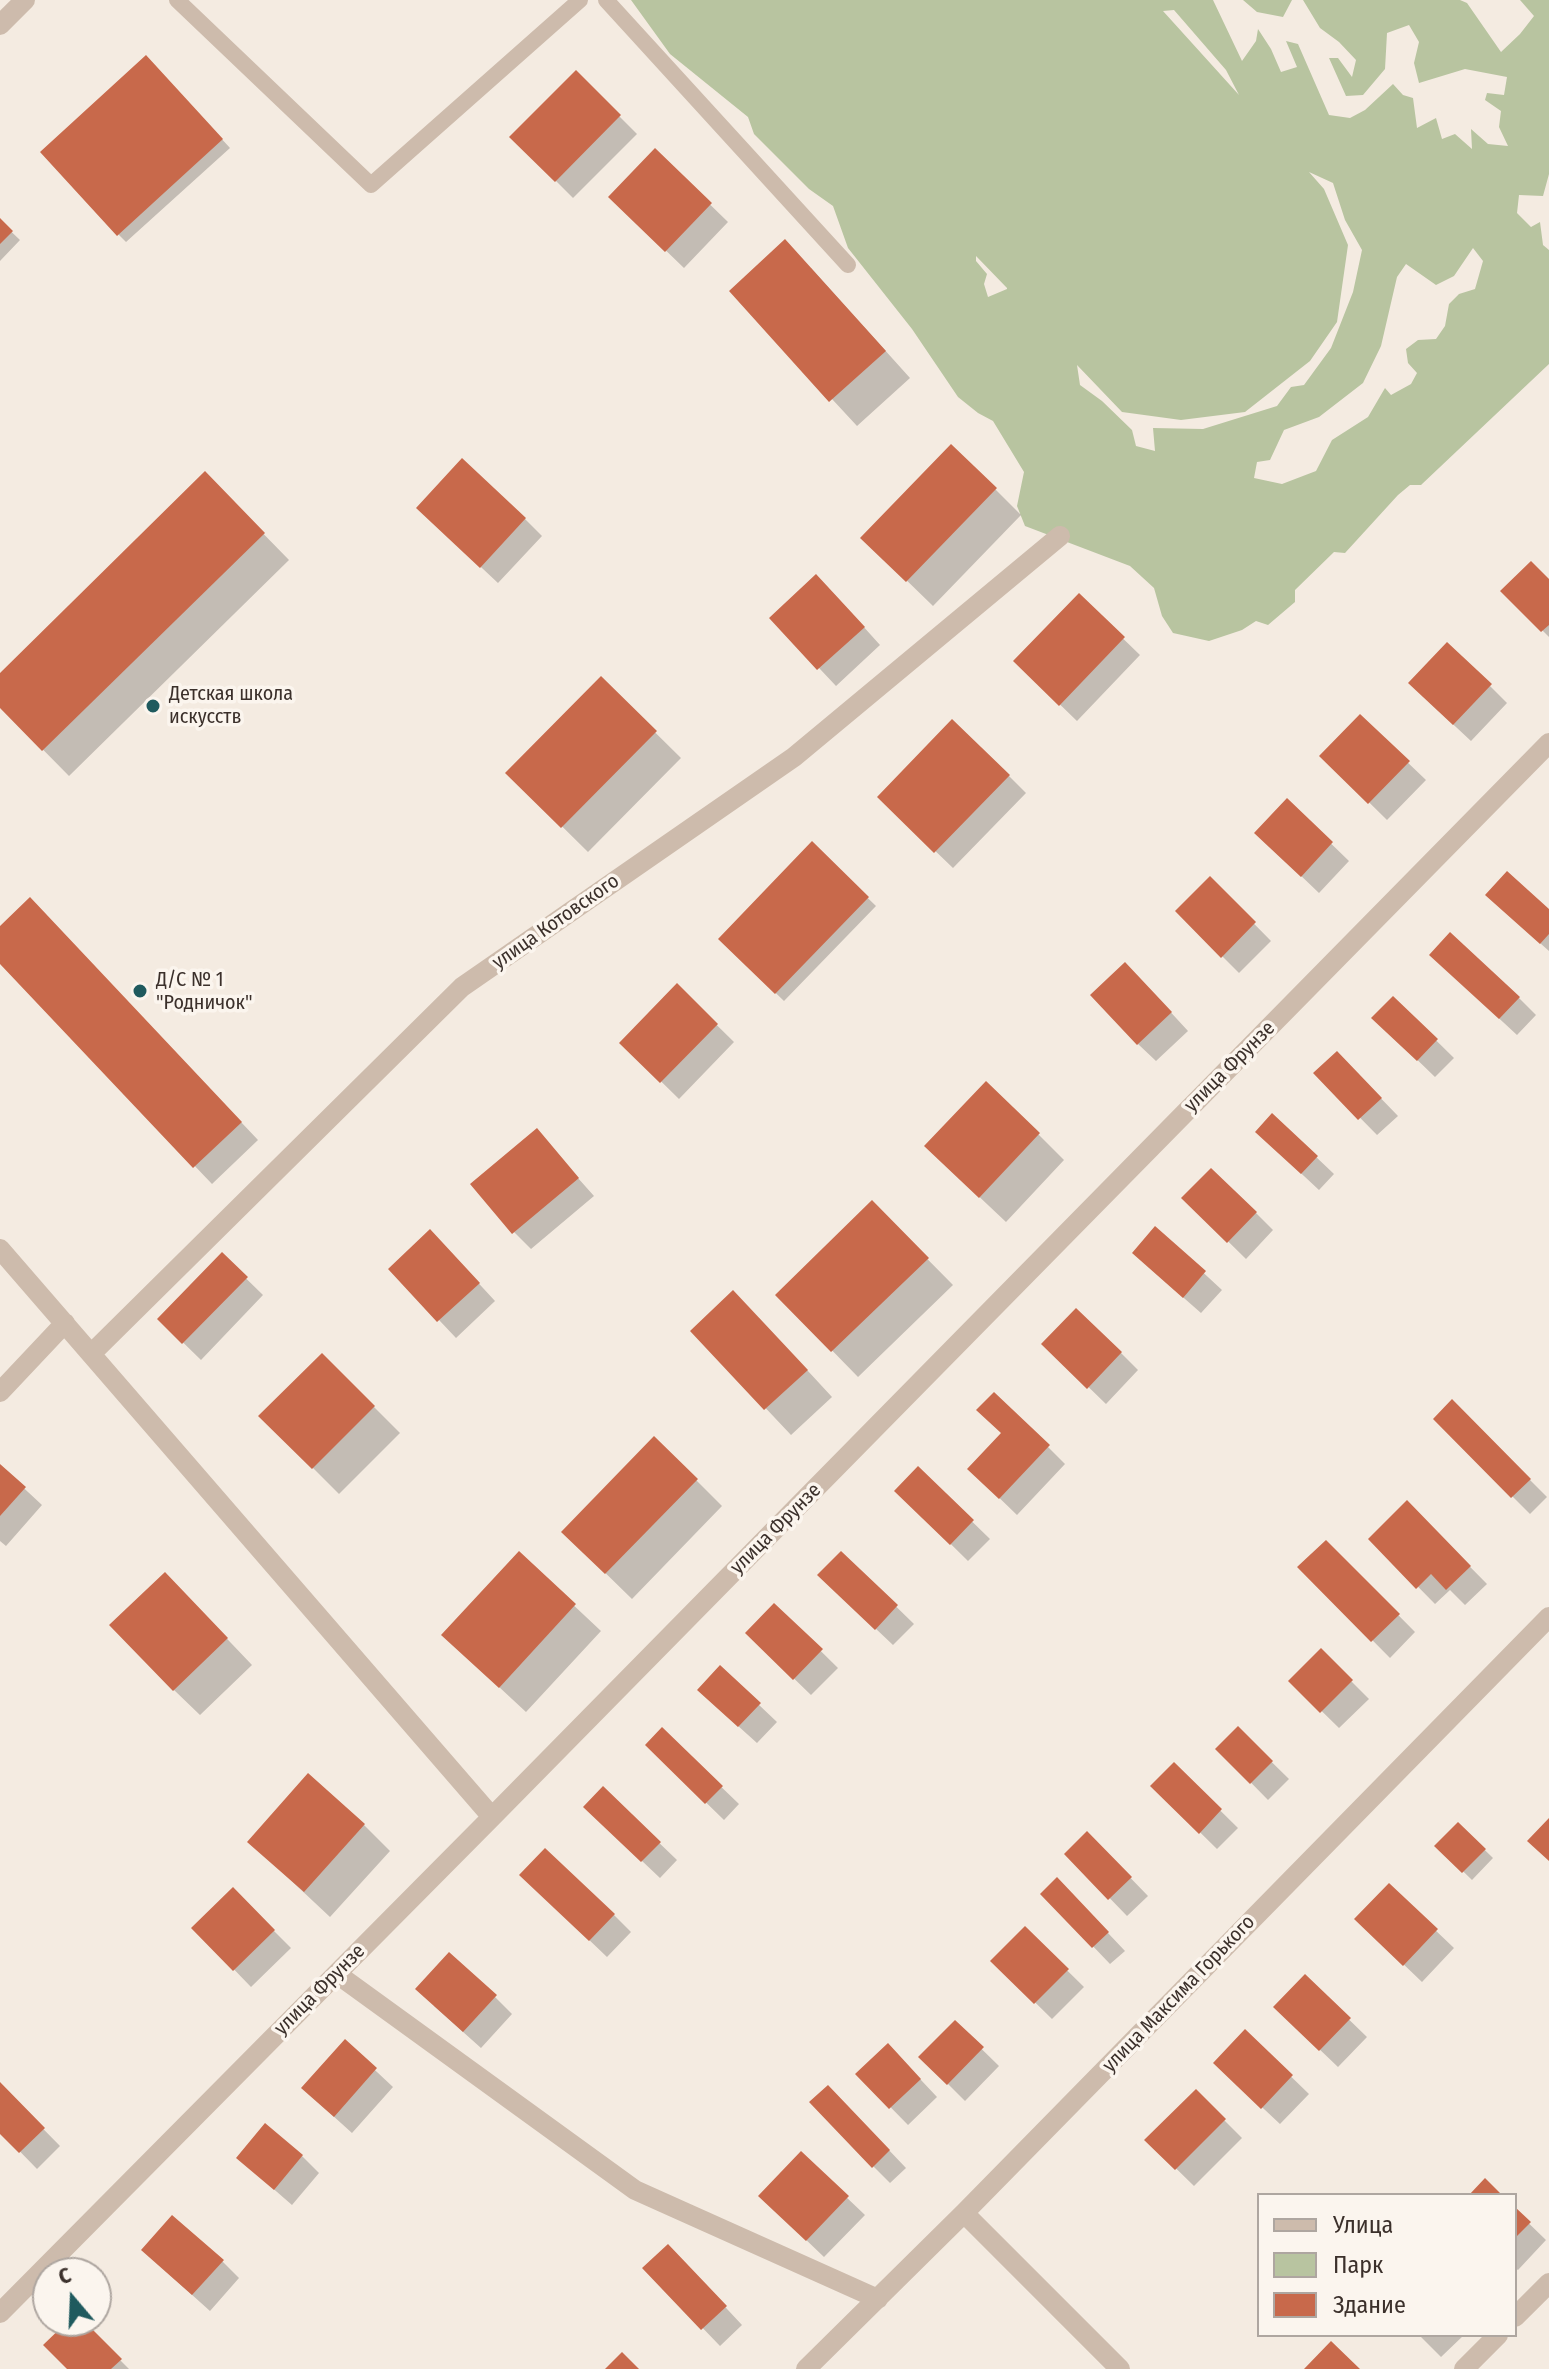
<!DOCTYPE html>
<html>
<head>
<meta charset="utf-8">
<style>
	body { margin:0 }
	#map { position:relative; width:1549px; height:2369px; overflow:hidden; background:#f4ebe1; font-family:"Fira Sans Condensed",sans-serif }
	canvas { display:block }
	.legend { position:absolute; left:1257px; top:2193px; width:260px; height:144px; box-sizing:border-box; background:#fbf5ee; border:2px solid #aea6a0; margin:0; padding:10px 14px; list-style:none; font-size:24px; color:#3b302b }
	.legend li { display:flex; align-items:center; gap:16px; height:40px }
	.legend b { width:40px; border:2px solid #aea6a0 }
	.north { position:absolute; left:32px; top:2257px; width:80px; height:80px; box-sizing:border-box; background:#fbf5ee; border:2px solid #aea6a0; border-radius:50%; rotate:341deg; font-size:22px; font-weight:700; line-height:32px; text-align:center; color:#3b302b }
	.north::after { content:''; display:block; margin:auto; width:28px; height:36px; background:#1f5a5e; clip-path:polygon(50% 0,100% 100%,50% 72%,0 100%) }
</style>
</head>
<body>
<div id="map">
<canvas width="1549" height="2369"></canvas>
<ul class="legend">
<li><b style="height:10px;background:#cdbbac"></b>Улица</li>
<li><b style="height:22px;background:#b8c4a0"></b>Парк</li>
<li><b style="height:22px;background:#c8694b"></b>Здание</li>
</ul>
<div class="north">С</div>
</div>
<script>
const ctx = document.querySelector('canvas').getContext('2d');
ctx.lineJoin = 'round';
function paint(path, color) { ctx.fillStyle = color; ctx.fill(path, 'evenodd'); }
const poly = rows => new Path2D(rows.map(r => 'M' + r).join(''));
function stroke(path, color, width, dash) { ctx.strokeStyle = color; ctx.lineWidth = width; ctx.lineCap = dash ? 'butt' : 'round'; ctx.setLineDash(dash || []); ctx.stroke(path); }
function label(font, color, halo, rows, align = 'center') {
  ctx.font = font + ' "Fira Sans Condensed",sans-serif'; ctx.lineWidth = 7; ctx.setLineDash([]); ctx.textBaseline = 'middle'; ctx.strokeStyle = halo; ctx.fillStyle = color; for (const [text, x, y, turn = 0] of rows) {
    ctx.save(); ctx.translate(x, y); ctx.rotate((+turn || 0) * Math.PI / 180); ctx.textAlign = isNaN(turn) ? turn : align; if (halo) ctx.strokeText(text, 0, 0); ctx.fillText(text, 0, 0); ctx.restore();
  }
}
const green = poly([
	[631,0,1213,0,1242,61,1256,41,1258,29,1271,49,1281,72,1297,67,1286,41,1298,44,1329,115,1350,118,1365,110,1393,84,1403,95,1413,98,1417,128,1436,118,1442,139,1455,134,1472,149,1471,129,1488,144,1508,146,1499,127,1501,111,1485,100,1487,93,1504,95,1507,77,1465,69,1419,83,1414,63,1419,42,1409,25,1387,33,1385,69,1363,95,1346,96,1329,58,1338,58,1352,77,1356,60,1339,42,1320,28,1303,0,1460,0,1467,3,1501,52,1520,34,1534,16,1520,0,1549,0,1549,174,1543,196,1519,195,1517,213,1531,227,1540,222,1543,245,1549,250,1549,364,1421,485,1410,485,1398,495,1345,553,1334,552,1295,590,1295,602,1268,625,1256,621,1242,630,1209,641,1173,633,1162,616,1154,588,1130,566,1025,526,1017,506,1024,472,993,421,978,413,958,397,912,329,848,248,833,206,809,189,754,134,748,117,670,54],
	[1174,10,1226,70,1239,95,1163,11],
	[1309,172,1333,183,1345,220,1362,250,1353,292,1331,348,1304,385,1291,387,1277,406,1203,429,1153,428,1155,451,1136,446,1132,430,1102,401,1080,385,1077,365,1122,412,1181,420,1245,412,1310,361,1337,322,1348,245,1324,189],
	[1473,248,1483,261,1475,289,1459,294,1449,304,1445,326,1436,339,1418,340,1406,349,1408,363,1417,373,1411,384,1391,395,1385,388,1368,417,1332,440,1316,471,1282,484,1254,478,1257,462,1270,460,1284,430,1319,417,1363,383,1381,346,1397,277,1406,264,1436,285,1454,276],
	[976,256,1007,288,1007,289,988,297,984,284,987,274,976,261],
	[1243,0,1292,0,1283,17,1257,12]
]);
const shadow = poly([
	[154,65,230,148,126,242,118,234],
	[576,73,637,134,573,198,512,137],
	[655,151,728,222,684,268,628,214],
	[0,221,20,240,0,261],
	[811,268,910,378,857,426,732,291],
	[205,474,289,560,69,776,0,706,0,676],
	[995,489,1021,515,933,606,863,538],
	[525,519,542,536,498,583,436,525],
	[1549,582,1549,637,1503,591],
	[834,594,880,645,836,686,772,618],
	[1079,596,1140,655,1077,721,1015,661],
	[601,679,681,758,588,852,508,773],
	[1490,686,1507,703,1471,741,1427,700],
	[1360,717,1426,780,1387,820,1322,756],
	[1009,776,1026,793,953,868,879,797],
	[1287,801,1349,861,1319,893,1274,850],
	[812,844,876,906,784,1001,720,939],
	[1210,879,1271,941,1239,973,1177,911],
	[1505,912,1549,912,1549,951],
	[47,917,258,1140,212,1184,0,962,0,928],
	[1449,972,1519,998,1536,1015,1517,1035],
	[1142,981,1188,1031,1156,1061,1138,1044],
	[677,986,734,1042,679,1099,622,1043],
	[1393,998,1454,1058,1435,1077,1374,1018],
	[1337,1053,1398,1116,1377,1135,1316,1073],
	[1273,1116,1334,1174,1319,1190,1275,1149],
	[536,1131,594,1196,531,1249,514,1232],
	[1038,1134,1064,1160,1006,1222,953,1172],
	[1184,1198,1256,1213,1273,1230,1246,1259],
	[872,1203,953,1285,858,1377,778,1295],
	[1156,1229,1222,1290,1201,1313,1152,1270],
	[447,1249,495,1301,456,1338,391,1269],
	[222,1255,263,1295,201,1360,159,1319],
	[759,1318,832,1397,791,1435,693,1331],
	[1044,1344,1121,1353,1138,1370,1106,1404],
	[322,1355,400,1433,339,1494,261,1416],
	[1452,1402,1547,1497,1530,1514,1435,1419],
	[1003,1433,1048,1447,1065,1464,1017,1515,987,1486],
	[655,1439,722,1506,632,1599,589,1557],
	[0,1466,42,1505,6,1546,0,1541],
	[918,1469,990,1539,968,1561,897,1491],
	[1407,1503,1487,1584,1465,1605,1450,1590,1435,1604,1371,1539],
	[1326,1542,1415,1632,1390,1658,1300,1567],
	[841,1553,914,1624,893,1645,837,1592],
	[519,1554,601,1631,526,1712,470,1660],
	[190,1600,252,1665,200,1715,174,1690],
	[774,1605,838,1668,811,1695,747,1633],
	[1321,1651,1369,1699,1339,1728,1291,1681],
	[720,1668,777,1722,757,1743,717,1707],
	[1238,1729,1289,1779,1268,1800,1218,1749],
	[662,1730,739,1804,724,1820,647,1745],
	[1174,1765,1238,1828,1217,1849,1153,1786],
	[603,1789,677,1860,660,1878,603,1824],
	[1458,1824,1493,1858,1472,1880,1437,1846],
	[364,1825,390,1851,330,1917,250,1842],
	[1087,1833,1148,1896,1127,1916,1067,1854],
	[1389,1886,1454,1948,1422,1982,1374,1936],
	[233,1890,291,1948,251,1987,194,1928],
	[539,1892,614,1915,631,1932,607,1957],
	[1043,1894,1074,1897,1125,1951,1110,1964],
	[1025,1929,1084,1987,1052,2019,993,1961],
	[1305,1977,1367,2037,1338,2067,1293,2024],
	[495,1997,512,2014,481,2048,434,2006],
	[955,2023,999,2066,965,2101,921,2057],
	[1245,2032,1309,2094,1280,2124,1233,2080],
	[345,2042,393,2087,352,2133,321,2105],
	[905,2063,937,2097,908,2125,858,2074],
	[0,2085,60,2146,37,2169,0,2131],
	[1196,2092,1242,2138,1194,2186,1147,2140],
	[845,2104,906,2168,890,2183,873,2166],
	[801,2154,865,2215,824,2257,778,2213],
	[302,2156,319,2173,292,2205,238,2158],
	[1515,2210,1546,2240,1518,2270,1515,2268],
	[222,2261,239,2278,210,2311,161,2267],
	[685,2264,742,2325,720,2346,645,2268],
	[71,2321,81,2321,129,2369,70,2369],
	[1419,2335,1464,2335,1441,2357]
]);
const building = poly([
	[146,55,223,139,117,236,40,152],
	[576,70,621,115,555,182,509,137],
	[655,148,712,203,665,252,608,197],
	[0,218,13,231,0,244],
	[785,239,886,351,829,402,729,291],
	[951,444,997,488,906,582,860,538],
	[462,458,526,518,480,568,416,508],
	[205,471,265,533,42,751,0,708,0,673],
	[1531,561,1549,579,1549,625,1541,632,1500,591],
	[816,574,865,627,817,670,769,618],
	[1079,593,1125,637,1059,706,1013,661],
	[1447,642,1492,684,1453,725,1408,683],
	[601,676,657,731,561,828,505,773],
	[1360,714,1410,761,1368,804,1319,756],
	[952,719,1010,775,934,853,877,797],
	[1287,798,1333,842,1301,877,1254,833],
	[812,841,869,897,775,994,718,939],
	[1507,871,1549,909,1549,934,1540,944,1485,895],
	[1210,876,1256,922,1221,958,1175,911],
	[30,897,242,1122,193,1168,0,964,0,926],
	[1450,932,1520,997,1499,1019,1429,955],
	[1125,962,1172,1012,1137,1045,1090,995],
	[677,983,718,1024,660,1083,619,1043],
	[1393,996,1438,1039,1417,1061,1371,1018],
	[1337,1051,1382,1098,1358,1120,1313,1073],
	[986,1081,1040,1133,979,1198,924,1146],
	[1272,1113,1318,1156,1301,1174,1255,1132],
	[537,1128,579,1178,512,1234,470,1184],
	[1211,1168,1257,1212,1227,1243,1181,1198],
	[872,1200,929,1258,831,1352,775,1295],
	[1155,1226,1206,1271,1183,1298,1132,1253],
	[430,1229,480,1283,437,1322,388,1269],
	[222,1252,248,1277,182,1344,157,1319],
	[733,1290,808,1370,764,1410,690,1331],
	[1076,1308,1122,1352,1087,1389,1041,1344],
	[322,1353,375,1406,312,1469,258,1416],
	[994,1392,1050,1445,999,1499,967,1469,1001,1433,976,1410],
	[1452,1399,1531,1479,1511,1498,1433,1419],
	[654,1436,698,1479,605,1574,561,1532],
	[0,1464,26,1487,0,1516],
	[918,1466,974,1520,950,1545,894,1491],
	[1407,1500,1471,1566,1446,1590,1431,1574,1416,1589,1368,1539],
	[1326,1540,1400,1614,1371,1642,1297,1567],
	[519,1551,576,1604,499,1688,441,1635],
	[841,1551,898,1605,875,1630,817,1575],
	[165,1572,228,1638,173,1691,109,1625],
	[774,1603,823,1649,793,1680,745,1633],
	[1321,1648,1353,1680,1320,1713,1288,1681],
	[720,1665,761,1703,738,1727,697,1690],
	[1238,1726,1273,1761,1250,1784,1215,1749],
	[662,1727,723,1786,705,1804,645,1745],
	[1174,1762,1222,1809,1199,1834,1150,1786],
	[308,1773,365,1824,304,1892,247,1842],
	[603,1786,661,1842,641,1862,583,1807],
	[1549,1818,1549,1861,1527,1841],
	[1458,1822,1486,1849,1462,1873,1434,1846],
	[1087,1831,1132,1877,1108,1900,1064,1854],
	[545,1848,615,1914,589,1941,519,1875],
	[1057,1877,1109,1932,1092,1948,1040,1894],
	[1389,1883,1438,1929,1403,1966,1354,1919],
	[233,1887,275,1930,233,1971,191,1928],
	[1025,1926,1069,1969,1034,2004,990,1961],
	[449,1952,497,1995,463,2032,415,1989],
	[1305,1974,1351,2018,1319,2051,1273,2007],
	[955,2020,984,2047,947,2085,918,2057],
	[1245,2029,1293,2075,1261,2109,1213,2063],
	[345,2039,377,2068,334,2117,301,2088],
	[888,2043,921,2079,889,2109,855,2074],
	[0,2082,45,2128,19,2153,0,2134],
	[828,2085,890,2150,872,2168,809,2102],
	[1196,2089,1226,2119,1175,2170,1144,2140],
	[265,2123,303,2155,274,2190,236,2158],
	[801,2151,849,2196,806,2241,758,2196],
	[1485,2178,1502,2195,1469,2195],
	[1515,2207,1531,2222,1515,2238],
	[172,2215,224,2260,192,2295,141,2250],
	[668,2244,727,2306,701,2330,642,2268],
	[68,2321,84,2321,122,2359,111,2369,67,2369,43,2345],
	[1331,2341,1360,2369,1304,2369],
	[622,2352,639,2369,605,2369]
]);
const service = poly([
	[177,0,371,185,580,0],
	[606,0,848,265]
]);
const minor = poly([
	[0,1249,492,1817],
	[91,1354,462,987,794,757,1060,536],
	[0,1392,65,1323],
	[337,1974,635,2190,878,2299],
	[964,2213,1120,2369],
	[0,2313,492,1817,1549,743],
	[1515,2317,1549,2283],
	[806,2369,964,2213,1549,1617],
	[1464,2369,1498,2335]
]);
const tertiary = poly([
	[0,25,25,0]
]);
const markers = [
	[153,706,8,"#1f5a5e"],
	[140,991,8,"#1f5a5e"]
];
const poiNames = [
	["Детская школа",169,694],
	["искусств",169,717],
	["Д/С № 1",156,980],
	["\"Родничок\"",156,1003]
];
const streetNames = [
	["улица Котовского",556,922,-35],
	["улица Фрунзе",1230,1067,-45],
	["улица Фрунзе",776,1529,-45],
	["улица Фрунзе",320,1990,-45],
	["улица Максима Горького",1179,1994,-46]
];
paint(green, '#b8c4a0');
paint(shadow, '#0003');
paint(building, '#c8694b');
stroke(service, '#cdbbac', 16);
stroke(minor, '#cdbbac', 20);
stroke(tertiary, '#cdbbac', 20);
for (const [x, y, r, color] of markers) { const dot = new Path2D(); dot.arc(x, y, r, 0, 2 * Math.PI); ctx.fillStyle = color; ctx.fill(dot); stroke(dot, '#fbf5ee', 3); }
label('20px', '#3b302b', '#fbf5ee', poiNames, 'left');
label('20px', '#3b302b', '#fbf5ee', streetNames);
</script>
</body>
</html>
